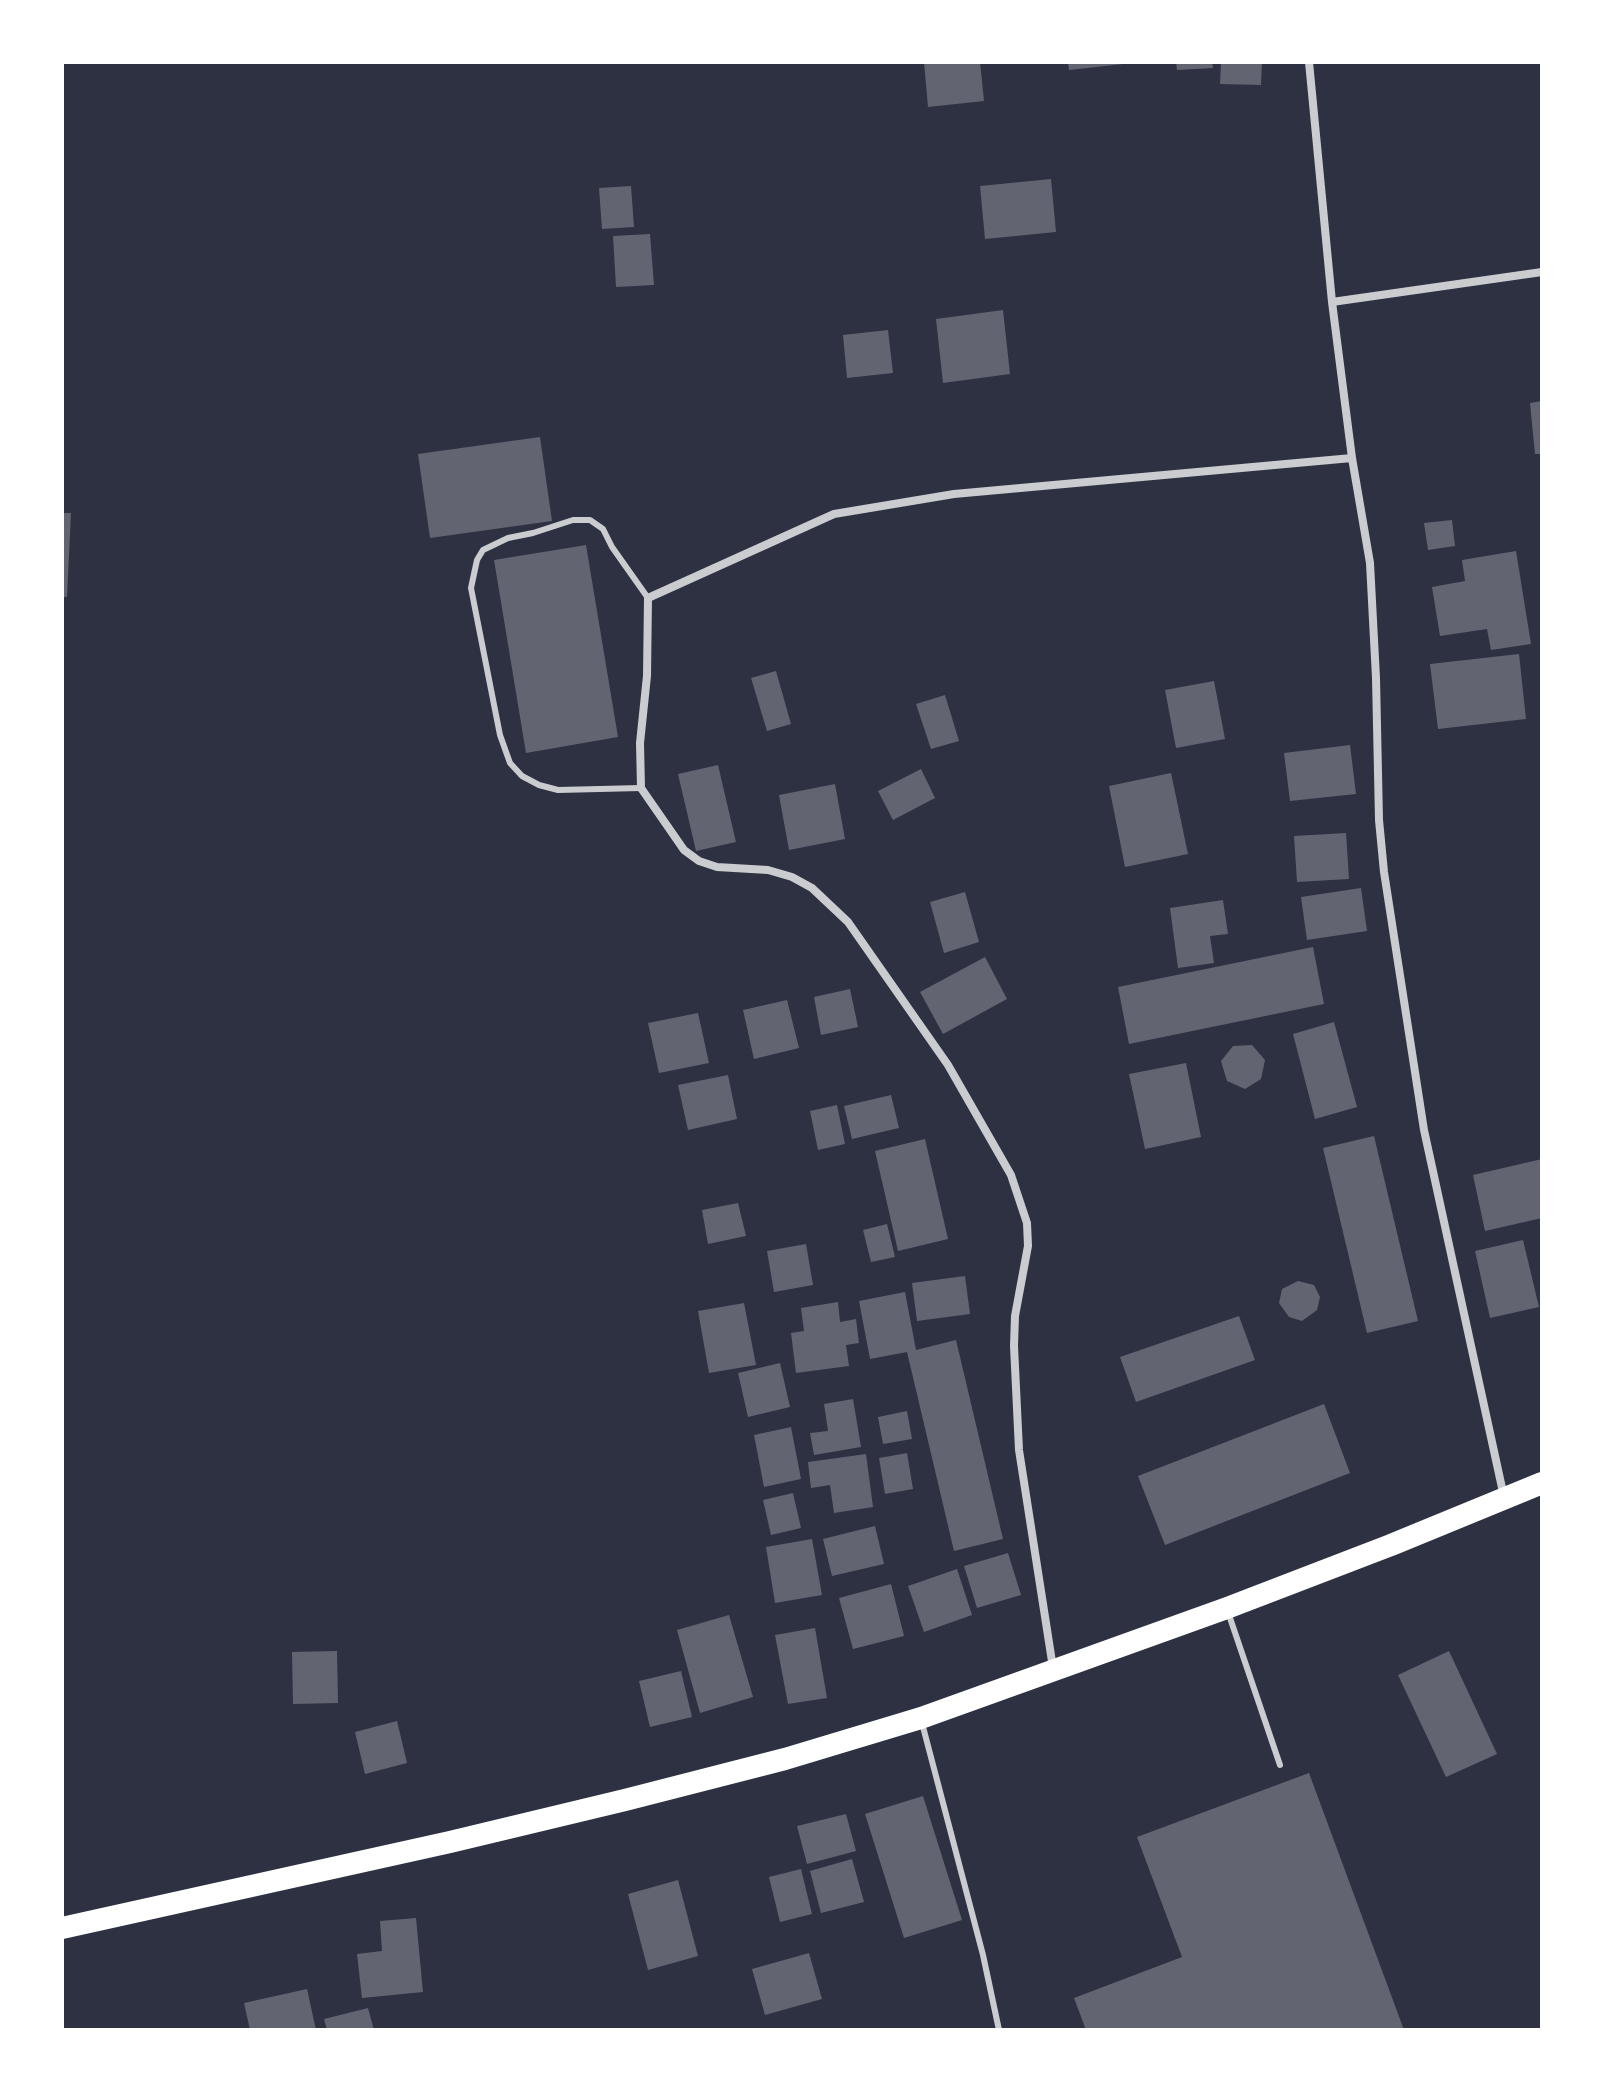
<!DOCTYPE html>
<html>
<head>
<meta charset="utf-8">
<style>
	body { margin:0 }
	#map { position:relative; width:1604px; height:2092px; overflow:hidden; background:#2d3142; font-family:"Nunito Sans",sans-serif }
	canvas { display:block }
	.frame { position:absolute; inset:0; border:64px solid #fff; pointer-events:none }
</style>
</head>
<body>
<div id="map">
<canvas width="1604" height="2092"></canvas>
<div class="frame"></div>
</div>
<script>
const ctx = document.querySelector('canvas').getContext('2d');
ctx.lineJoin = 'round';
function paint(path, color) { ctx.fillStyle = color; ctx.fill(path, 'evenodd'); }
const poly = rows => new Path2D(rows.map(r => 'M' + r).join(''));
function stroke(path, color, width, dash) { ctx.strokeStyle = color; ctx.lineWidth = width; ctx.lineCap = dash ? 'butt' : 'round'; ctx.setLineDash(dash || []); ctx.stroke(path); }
const building = poly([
	[924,62,980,62,984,101,928,107],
	[1068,62,1123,62,1123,64,1069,70],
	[1176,62,1212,62,1213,68,1177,70],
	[1221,62,1262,62,1261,85,1220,84],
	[1051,179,1056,232,985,239,980,186],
	[631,186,634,227,602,229,599,188],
	[650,234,654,285,616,287,613,236],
	[1003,310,1010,374,943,383,936,319],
	[888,330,893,373,847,378,843,335],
	[1542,401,1542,454,1535,454,1530,403],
	[540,437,552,521,430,538,418,454],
	[62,513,71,513,67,597,62,597],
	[1452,520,1455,546,1428,550,1424,523],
	[586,545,618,737,526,753,494,560],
	[1516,551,1531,644,1491,650,1487,629,1440,636,1432,587,1465,581,1462,560],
	[1519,654,1526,719,1438,729,1430,664],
	[776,671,791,724,767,731,751,678],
	[1214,681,1225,739,1176,748,1165,690],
	[945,695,959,741,931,749,916,704],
	[1350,745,1356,794,1290,801,1284,753],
	[718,765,736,842,696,851,678,774],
	[921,769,935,798,893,820,878,791],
	[1171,773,1188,854,1125,867,1109,786],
	[835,784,845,839,789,850,779,795],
	[1346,833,1349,879,1297,882,1294,836],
	[1361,888,1367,931,1307,940,1301,897],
	[965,892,979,942,944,953,930,902],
	[1223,900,1228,934,1210,936,1214,963,1178,968,1170,908],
	[1313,947,1324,1004,1129,1044,1118,987],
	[985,957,1007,999,943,1034,920,992],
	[850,989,858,1027,821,1035,814,997],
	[787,1000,799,1048,754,1059,743,1010],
	[698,1013,709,1063,659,1073,648,1023],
	[1334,1022,1357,1107,1315,1119,1293,1034],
	[1252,1045,1265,1060,1261,1079,1245,1089,1227,1081,1221,1061,1233,1046],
	[1186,1063,1201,1137,1145,1149,1129,1074],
	[728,1075,737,1119,688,1130,678,1085],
	[891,1095,899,1128,852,1139,844,1106],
	[837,1105,845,1144,818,1150,810,1111],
	[1374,1136,1418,1321,1367,1333,1323,1148],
	[925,1139,948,1239,898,1251,875,1151],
	[1542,1159,1542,1218,1485,1231,1473,1175],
	[738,1203,746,1236,708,1244,702,1210],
	[887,1224,895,1257,871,1262,863,1230],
	[1523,1240,1539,1307,1490,1318,1475,1251],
	[806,1244,813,1285,774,1292,767,1251],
	[965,1276,970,1314,917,1321,912,1283],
	[1298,1281,1314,1285,1320,1297,1317,1310,1302,1321,1289,1317,1279,1303,1282,1289],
	[905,1292,916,1350,956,1340,1003,1539,954,1551,907,1352,870,1359,859,1301],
	[838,1302,840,1322,856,1319,859,1343,846,1345,849,1366,796,1373,791,1333,804,1331,801,1308],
	[744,1303,756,1365,709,1373,698,1311],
	[1239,1316,1255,1360,1136,1402,1120,1357],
	[780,1363,790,1407,748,1417,738,1373],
	[853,1399,861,1447,814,1455,810,1433,828,1431,824,1404],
	[1324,1404,1350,1473,1165,1545,1138,1476],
	[907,1411,912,1439,883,1444,878,1417],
	[791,1427,801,1479,764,1487,754,1435],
	[907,1453,913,1489,885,1494,879,1458],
	[866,1454,873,1507,834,1513,830,1485,811,1488,808,1462],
	[793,1493,801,1528,771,1535,763,1500],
	[875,1526,884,1564,832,1576,823,1539],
	[812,1539,822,1595,775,1603,766,1547],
	[1008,1553,1021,1595,977,1608,964,1566],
	[957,1569,972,1615,924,1632,908,1586],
	[891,1584,904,1636,853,1649,839,1598],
	[729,1615,753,1697,700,1713,677,1630],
	[815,1628,827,1698,788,1704,775,1635],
	[337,1651,338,1703,293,1704,292,1652],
	[1449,1651,1497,1754,1446,1777,1398,1675],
	[681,1671,692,1717,650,1727,639,1681],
	[397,1721,407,1763,365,1774,355,1732],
	[1309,1773,1404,2030,1086,2030,1074,1998,1182,1957,1137,1837],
	[923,1796,962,1920,904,1938,865,1814],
	[846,1814,856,1851,807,1864,797,1826],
	[852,1859,864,1902,821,1913,810,1871],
	[801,1869,812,1914,780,1922,769,1877],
	[678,1880,698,1956,648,1970,628,1894],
	[416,1918,423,1992,362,1998,357,1954,382,1951,380,1921],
	[809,1953,822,1999,765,2015,752,1969],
	[307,1989,316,2030,250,2030,244,2003],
	[368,2008,374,2030,327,2030,324,2019]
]);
const service = poly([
	[641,788,558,790,539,785,522,776,510,763,500,735,471,588,477,560,483,550,508,538,533,533,573,520,590,520,603,529,612,547,648,598],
	[1228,1612,1280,1765],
	[922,1723,983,1955,999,2030]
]);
const minor = poly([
	[1309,62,1332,302,1352,458,1370,563,1376,678,1379,820,1384,872,1424,1130,1504,1497],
	[1332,302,1542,272],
	[1053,1668,1019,1450,1014,1346,1015,1316,1028,1246,1027,1223,1011,1175,948,1065,848,922,812,888,792,877,768,870,717,867,699,861,684,850,641,788,640,743,647,676,648,598,834,514,954,494,1352,458]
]);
const trunk = poly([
	[62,1928,450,1842,625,1800,785,1759,921,1718,1227,1608,1391,1545,1542,1483]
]);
paint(building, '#626471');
stroke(service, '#caccd0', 6);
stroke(minor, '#caccd0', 8);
stroke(trunk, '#fff', 22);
</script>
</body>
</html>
